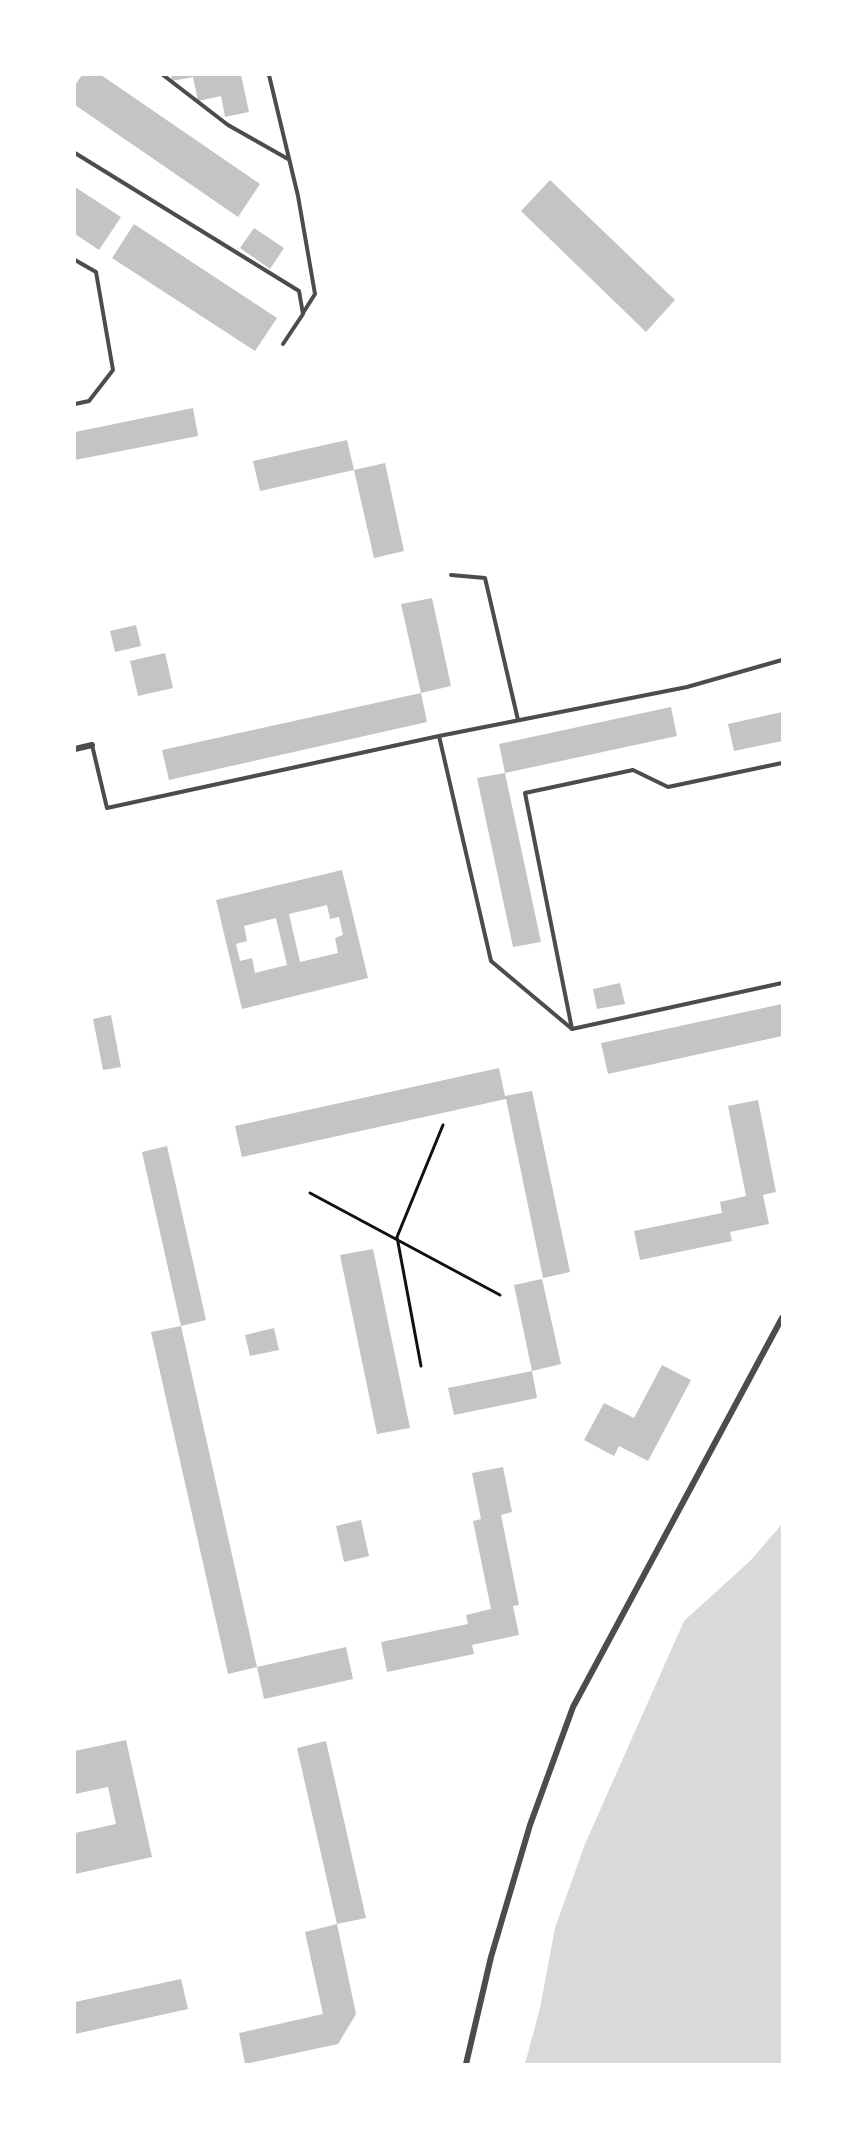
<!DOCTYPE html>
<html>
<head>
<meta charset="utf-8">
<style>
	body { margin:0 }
	#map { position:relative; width:857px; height:2139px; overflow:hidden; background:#fff; font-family:Montserrat,sans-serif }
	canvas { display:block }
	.frame { position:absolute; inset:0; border:76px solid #fff; pointer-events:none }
</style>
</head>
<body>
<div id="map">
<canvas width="857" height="2139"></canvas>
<div class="frame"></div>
</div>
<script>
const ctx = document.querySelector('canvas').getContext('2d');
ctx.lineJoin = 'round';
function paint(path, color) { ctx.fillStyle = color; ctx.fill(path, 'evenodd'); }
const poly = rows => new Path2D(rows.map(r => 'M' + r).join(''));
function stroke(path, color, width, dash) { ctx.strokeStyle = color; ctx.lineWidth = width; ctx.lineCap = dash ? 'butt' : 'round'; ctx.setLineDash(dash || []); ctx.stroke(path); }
const water = poly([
	[782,1524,782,2064,525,2064,540,2008,555,1928,585,1844,684,1621,751,1560]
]);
const building = poly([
	[82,75,101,75,260,184,238,217,75,105,75,85],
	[171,75,241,75,249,112,225,117,221,96,198,101,193,77,172,81],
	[550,180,675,300,646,332,521,211],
	[75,187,121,217,99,250,75,234],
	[134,224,277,318,255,351,112,258],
	[254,228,284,248,270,269,240,248],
	[193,408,198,436,75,460,75,432],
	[347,440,354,470,260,491,253,461],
	[385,463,404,551,374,558,354,470],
	[432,598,451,686,421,693,427,722,169,780,162,750,421,693,401,604],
	[136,625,141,646,115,652,110,631],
	[165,653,173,688,138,696,130,661],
	[671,707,677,736,505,773,499,744],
	[782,712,782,741,734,751,728,724],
	[505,773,541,942,513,947,477,778],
	[342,870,368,978,242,1009,216,900],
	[327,905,330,919,339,917,343,935,335,938,338,953,300,962,289,914],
	[276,918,287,965,255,973,252,958,240,961,236,944,247,941,244,926],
	[620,983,625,1004,597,1009,593,989],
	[782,1004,782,1036,608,1074,601,1043],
	[111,1015,121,1067,103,1070,93,1019],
	[499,1068,505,1096,532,1091,570,1272,543,1278,506,1099,242,1157,235,1126],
	[758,1100,776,1192,763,1195,769,1224,730,1232,732,1241,640,1260,634,1231,722,1213,720,1202,746,1196,728,1106],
	[167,1146,206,1320,181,1326,142,1152],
	[373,1249,410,1428,377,1434,340,1255],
	[542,1279,561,1364,532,1371,514,1285],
	[181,1326,257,1667,228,1674,151,1332],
	[274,1328,279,1350,250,1356,245,1335],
	[662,1365,691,1380,648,1461,619,1446,614,1456,584,1440,604,1403,634,1418],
	[532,1371,537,1398,454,1415,448,1388],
	[503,1467,512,1512,501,1515,519,1605,513,1606,519,1635,472,1645,474,1654,387,1672,381,1642,468,1624,466,1615,491,1609,473,1521,481,1519,472,1473],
	[361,1520,369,1556,344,1562,336,1526],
	[346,1647,353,1679,264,1699,257,1667],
	[126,1740,152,1857,75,1874,75,1833,116,1824,108,1787,75,1794,75,1751],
	[326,1741,366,1918,337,1924,356,2014,338,2044,245,2064,239,2033,323,2014,305,1932,337,1924,297,1748],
	[181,1979,188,2009,75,2034,75,2002]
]);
const path = poly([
	[310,1193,500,1295],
	[421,1366,397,1237,443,1125]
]);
const service = poly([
	[163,75,228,125,288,159],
	[269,75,298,196,315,294,303,313],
	[75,153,299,291,303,314,283,344],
	[75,260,96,272,113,370,89,401,75,404],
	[451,575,485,578,518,720],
	[439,736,491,961,572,1029],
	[92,745,107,808,439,736,687,687,782,660],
	[572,1029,525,793,633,770,668,787,782,763],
	[572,1029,782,983]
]);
const minor = poly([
	[75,749,92,745],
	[466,2064,491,1957,530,1825,573,1707,782,1318]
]);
paint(water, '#d9d9d9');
paint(building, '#c4c4c4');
stroke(path, '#111', 3);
stroke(service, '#4c4c4c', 4);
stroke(minor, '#4c4c4c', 6);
</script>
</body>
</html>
